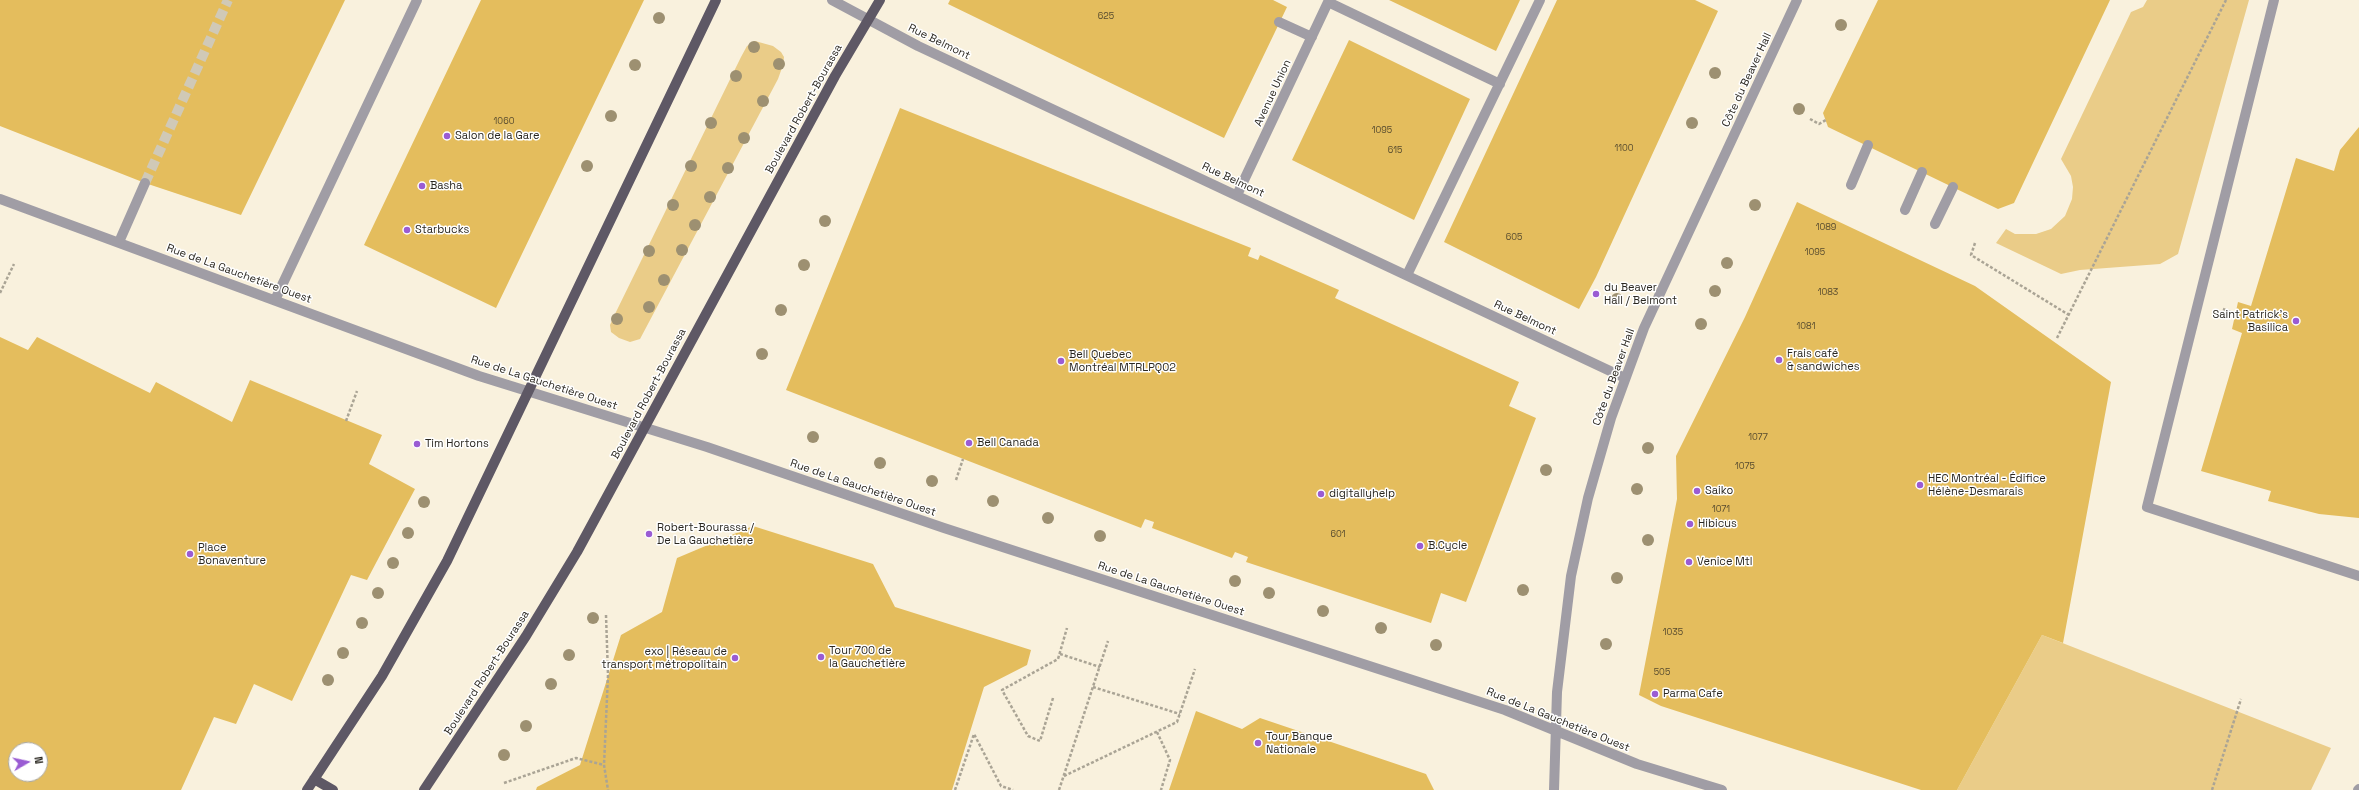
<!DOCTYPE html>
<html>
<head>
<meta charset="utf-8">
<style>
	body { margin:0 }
	#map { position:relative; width:2359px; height:790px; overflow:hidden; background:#f9f1dd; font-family:"Space Grotesk",sans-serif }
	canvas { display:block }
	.north { position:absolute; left:8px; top:742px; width:40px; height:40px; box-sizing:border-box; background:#fff; border:1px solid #aaa9a6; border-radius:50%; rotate:81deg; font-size:11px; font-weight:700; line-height:16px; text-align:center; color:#2a2720 }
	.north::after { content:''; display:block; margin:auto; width:14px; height:18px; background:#9a5cd3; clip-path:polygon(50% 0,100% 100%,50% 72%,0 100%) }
</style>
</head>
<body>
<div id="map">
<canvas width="2359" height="790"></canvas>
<div class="north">N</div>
</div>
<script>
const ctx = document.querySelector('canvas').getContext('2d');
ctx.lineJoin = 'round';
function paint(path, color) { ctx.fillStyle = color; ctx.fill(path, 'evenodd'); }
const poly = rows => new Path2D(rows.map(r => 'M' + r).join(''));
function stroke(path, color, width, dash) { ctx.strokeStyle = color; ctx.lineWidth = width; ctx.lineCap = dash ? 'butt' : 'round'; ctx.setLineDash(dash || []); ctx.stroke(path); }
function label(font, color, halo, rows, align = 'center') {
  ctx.font = font + ' "Space Grotesk",sans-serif'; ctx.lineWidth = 3; ctx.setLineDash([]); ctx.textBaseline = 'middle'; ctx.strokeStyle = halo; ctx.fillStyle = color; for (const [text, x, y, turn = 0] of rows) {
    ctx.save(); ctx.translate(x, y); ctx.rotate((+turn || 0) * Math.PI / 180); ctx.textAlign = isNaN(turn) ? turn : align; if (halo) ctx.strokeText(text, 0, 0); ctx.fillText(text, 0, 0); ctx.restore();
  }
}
const green = poly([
	[2147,0,2249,0,2178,254,2160,264,2080,270,2061,274,1996,243,2006,229,2015,234,2036,234,2051,229,2065,216,2072,199,2073,187,2071,176,2061,159,2131,12,2143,7],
	[755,41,773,46,781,52,784,57,783,65,778,79,640,339,630,342,619,338,611,332,610,325,615,314,741,57,747,46],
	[2042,635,2331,748,2311,790,1957,790]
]);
const building = poly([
	[0,0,345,0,241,215,145,183,0,126],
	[481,0,644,0,496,308,364,245],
	[950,0,1273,0,1287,7,1224,138,948,4],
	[1389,0,1520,0,1496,51],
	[1557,0,1695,0,1718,11,1596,277,1579,309,1444,242],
	[1878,0,2110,0,2014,203,1998,209,1828,127,1823,113],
	[1349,40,1470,99,1414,220,1292,160],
	[900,108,1251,248,1248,256,1258,260,1260,255,1339,290,1335,298,1519,382,1509,406,1536,418,1466,602,1441,593,1431,623,1246,562,1248,557,1235,552,1232,558,1152,528,1154,522,1145,519,1141,528,786,390],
	[2359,127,2359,518,2319,514,2268,501,2271,491,2201,471,2242,333,2232,329,2238,302,2251,306,2296,158,2334,171,2340,150],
	[1797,202,1975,286,2111,382,2063,643,2042,635,1957,790,1921,790,1661,706,1639,695,1677,499,1676,456,1745,317],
	[0,337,28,350,37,337,150,393,156,382,232,422,250,380,382,435,369,464,415,489,367,580,351,575,292,701,254,684,236,724,214,717,181,790,0,790],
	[16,750,40,750,40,774,16,774],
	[753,526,873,564,895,607,1031,650,1027,665,984,687,952,790,536,790,537,787,580,765,621,635,662,612,677,558],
	[1196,711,1242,729,1260,718,1426,774,1434,790,1169,790]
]);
const minorTunnel = poly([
	[145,183,228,0]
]);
const path = poly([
	[1810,119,1819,124,1826,120],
	[1975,243,1971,255,2069,315],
	[0,293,14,264],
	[2223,309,2236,314],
	[2057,338,2226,0],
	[346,421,357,391],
	[956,480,963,459],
	[606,615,608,675,604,765,608,790],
	[1060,654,1100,667],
	[1093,687,1180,714],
	[1053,698,1040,741,1028,736,1002,690,1058,659,1067,628],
	[1157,732,1170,760,1161,790],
	[1064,776,1177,722,1195,669],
	[504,783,576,758,604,765],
	[955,790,974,734,1001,786,1013,790],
	[1059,790,1108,641],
	[2212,790,2241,699]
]);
const minor = poly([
	[832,0,918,46,1625,378],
	[2274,0,2147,507,2359,576],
	[1328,2,1500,84],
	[1279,22,1312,37],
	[1851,185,1868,145],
	[1237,195,1329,0],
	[0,199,479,376,707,447,944,528,1505,710,1637,764,1722,790],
	[1905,210,1922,172],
	[1935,224,1953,187],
	[119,242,145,183],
	[1407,275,1540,0],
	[275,300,417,0],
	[1554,790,1557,692,1571,576,1588,498,1611,418,1644,328,1797,0],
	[2358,790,2359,789]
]);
const major = poly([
	[314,779,333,790],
	[307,790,382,676,447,561,716,0],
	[424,790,526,636,577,552,835,76,880,0]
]);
const trees = [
	[659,18],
	[1841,25],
	[754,47],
	[779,64],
	[635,65],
	[1715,73],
	[736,76],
	[763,101],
	[1799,109],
	[611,116],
	[711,123],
	[1692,123],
	[744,138],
	[587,166],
	[691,166],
	[728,168],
	[710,197],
	[673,205],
	[1755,205],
	[825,221],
	[695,225],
	[682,250],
	[649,251],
	[1727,263],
	[804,265],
	[664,280],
	[1715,291],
	[1617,299],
	[649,307],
	[781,310],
	[617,319],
	[1701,324],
	[762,354],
	[813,437],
	[1648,448],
	[880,463],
	[1546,470],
	[932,481],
	[1637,489],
	[993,501],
	[424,502],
	[1048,518],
	[408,533],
	[1100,536],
	[1648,540],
	[393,563],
	[1617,578],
	[1235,581],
	[1523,590],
	[378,593],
	[1269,593],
	[1323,611],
	[593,618],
	[362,623],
	[1381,628],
	[1606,644],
	[1436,645],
	[343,653],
	[569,655],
	[328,680],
	[551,684],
	[526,726],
	[504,755]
];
const markers = [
	[447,136,4,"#9a5cd3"],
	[422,186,4,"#9a5cd3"],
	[407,230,4,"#9a5cd3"],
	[1596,294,4,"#9a5cd3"],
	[2296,321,4,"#9a5cd3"],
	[1779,360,4,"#9a5cd3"],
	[1061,361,4,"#9a5cd3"],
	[969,443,4,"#9a5cd3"],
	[417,444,4,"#9a5cd3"],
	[1920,485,4,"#9a5cd3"],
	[1697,491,4,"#9a5cd3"],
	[1321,494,4,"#9a5cd3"],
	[1690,524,4,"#9a5cd3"],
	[649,534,4,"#9a5cd3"],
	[1420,546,4,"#9a5cd3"],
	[190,554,4,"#9a5cd3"],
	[1689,562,4,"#9a5cd3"],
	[821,657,4,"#9a5cd3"],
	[735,658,4,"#9a5cd3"],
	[1655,694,4,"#9a5cd3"],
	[1258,743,4,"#9a5cd3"]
];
const numberNames = [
	["625",1106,17],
	["1060",504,122],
	["1095",1382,131],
	["1100",1624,149],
	["615",1395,151],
	["1089",1826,228],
	["605",1514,238],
	["1095",1815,253],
	["1083",1828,293],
	["1081",1806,327],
	["1077",1758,438],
	["1075",1745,467],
	["1071",1721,510],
	["601",1338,535],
	["1035",1673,633],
	["505",1662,673]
];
const streetNames = [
	["Rue Belmont",939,42,26],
	["Côte du Beaver Hall",1747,80,-65],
	["Avenue Union",1273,93,-65],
	["Boulevard Robert-Bourassa",804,109,-61],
	["Rue Belmont",1233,180,25],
	["Rue de La Gauchetière Ouest",239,274,20],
	["Rue Belmont",1525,318,25],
	["Côte du Beaver Hall",1614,377,-70],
	["Rue de La Gauchetière Ouest",544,383,18],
	["Boulevard Robert-Bourassa",649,394,-62],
	["Rue de La Gauchetière Ouest",863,488,19],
	["Rue de La Gauchetière Ouest",1171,589,18],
	["Boulevard Robert-Bourassa",487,673,-57],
	["Rue de La Gauchetière Ouest",1558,720,22]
];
const poiNames = [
	["Salon de la Gare",455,136],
	["Basha",430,186],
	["Starbucks",415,230],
	["du Beaver",1604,288],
	["Hall / Belmont",1604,301],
	["Saint Patrick's",2288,315,"right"],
	["Basilica",2288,328,"right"],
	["Frais café",1787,354],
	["& sandwiches",1787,367],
	["Bell Quebec",1069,355],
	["Montréal MTRLPQ02",1069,368],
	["Bell Canada",977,443],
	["Tim Hortons",425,444],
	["HEC Montréal - Édifice",1928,479],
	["Hélène-Desmarais",1928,492],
	["Saiko",1705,491],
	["digitallyhelp",1329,494],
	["Hibicus",1698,524],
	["Robert-Bourassa /",657,528],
	["De La Gauchetière",657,541],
	["B.Cycle",1428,546],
	["Place",198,548],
	["Bonaventure",198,561],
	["Venice Mtl",1697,562],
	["Tour 700 de",829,651],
	["la Gauchetière",829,664],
	["exo | Réseau de",727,652,"right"],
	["transport métropolitain",727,665,"right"],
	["Parma Cafe",1663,694],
	["Tour Banque",1266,737],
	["Nationale",1266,750]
];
paint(green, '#eacc88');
paint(building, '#e4bd5d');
stroke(minorTunnel, '#d0c9b7', 10, [10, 5]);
stroke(path, '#aaa495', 2.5, [3, 2]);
stroke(minor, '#a09da5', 10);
stroke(major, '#5e5865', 10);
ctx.fillStyle = '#9d9071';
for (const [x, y] of trees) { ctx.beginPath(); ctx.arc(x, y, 6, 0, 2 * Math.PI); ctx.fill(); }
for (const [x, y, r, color] of markers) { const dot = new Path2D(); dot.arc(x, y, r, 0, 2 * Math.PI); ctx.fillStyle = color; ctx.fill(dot); stroke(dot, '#fff', 1.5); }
label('9px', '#584c2f', null, numberNames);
label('11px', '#2a2720', '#fff', streetNames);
label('11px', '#2a2720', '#fff', poiNames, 'left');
</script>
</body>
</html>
